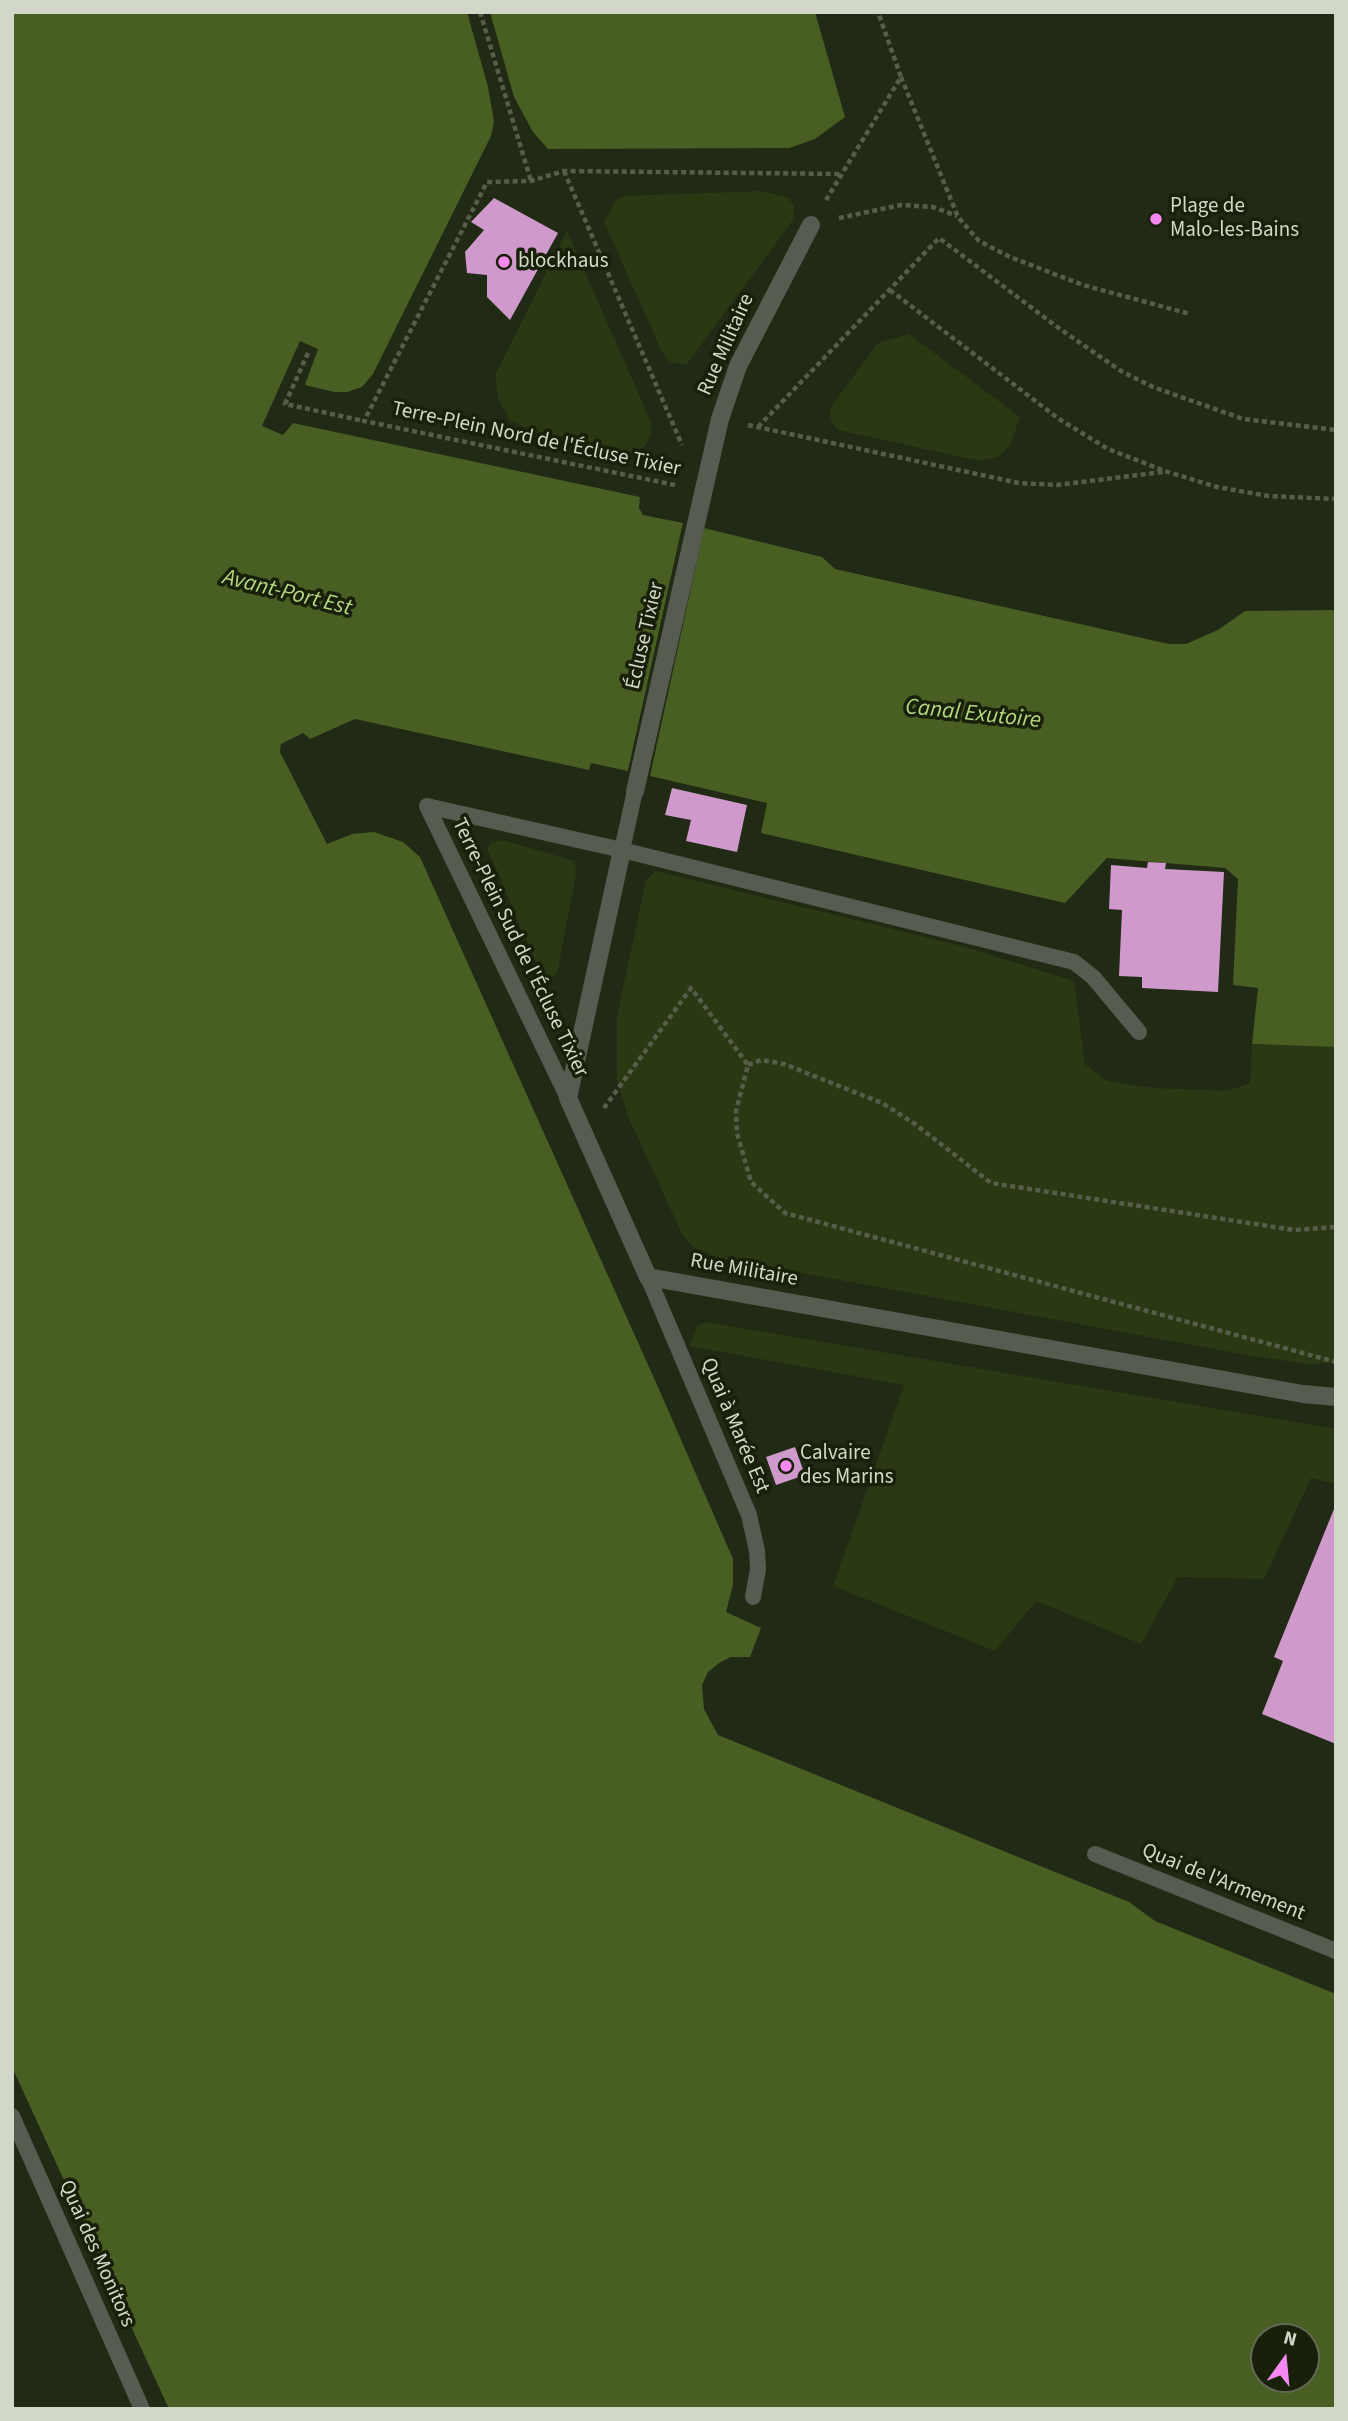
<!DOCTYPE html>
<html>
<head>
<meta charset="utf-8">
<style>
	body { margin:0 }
	#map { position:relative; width:1348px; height:2421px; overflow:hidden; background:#212a14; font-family:"Source Sans 3",sans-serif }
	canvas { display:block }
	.frame { position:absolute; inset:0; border:14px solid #d1d8c9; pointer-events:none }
	.north { position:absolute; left:1250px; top:2323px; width:70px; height:70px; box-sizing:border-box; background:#18200a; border:2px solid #626a56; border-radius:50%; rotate:15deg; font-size:19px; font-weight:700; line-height:28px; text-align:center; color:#d1d8c9 }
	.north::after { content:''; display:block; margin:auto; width:24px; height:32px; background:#f589ef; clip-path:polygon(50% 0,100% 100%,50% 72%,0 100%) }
</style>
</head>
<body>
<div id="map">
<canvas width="1348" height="2421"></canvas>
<div class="frame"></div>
<div class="north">N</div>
</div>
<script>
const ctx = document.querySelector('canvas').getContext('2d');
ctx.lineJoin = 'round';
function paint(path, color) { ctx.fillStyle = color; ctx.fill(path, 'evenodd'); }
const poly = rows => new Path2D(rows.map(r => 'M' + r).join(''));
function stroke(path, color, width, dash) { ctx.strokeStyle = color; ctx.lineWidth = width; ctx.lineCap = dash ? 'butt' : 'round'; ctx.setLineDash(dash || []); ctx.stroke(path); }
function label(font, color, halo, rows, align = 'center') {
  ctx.font = font + ' "Source Sans 3",sans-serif'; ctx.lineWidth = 7; ctx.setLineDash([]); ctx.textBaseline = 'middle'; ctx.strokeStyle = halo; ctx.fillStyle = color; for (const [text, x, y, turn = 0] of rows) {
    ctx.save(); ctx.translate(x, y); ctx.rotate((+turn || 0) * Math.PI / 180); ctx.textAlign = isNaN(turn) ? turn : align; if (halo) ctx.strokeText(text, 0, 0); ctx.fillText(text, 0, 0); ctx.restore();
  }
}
const green = poly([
	[761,191,787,197,794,205,793,220,687,364,670,363,662,352,604,222,614,203,623,196],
	[567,231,651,422,651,434,645,446,630,453,525,428,509,419,498,399,495,375],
	[909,334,1020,417,1010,446,998,457,980,461,838,430,831,420,830,408,878,343],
	[503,840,575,861,576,875,557,974,551,977,542,972,534,958,487,848,492,842],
	[656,871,962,946,1074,981,1085,1064,1107,1081,1154,1088,1227,1091,1250,1083,1252,1044,1336,1047,1336,1363,1308,1364,1252,1356,716,1257,693,1247,682,1234,627,1114,617,1080,617,1016,646,880],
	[705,1322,1336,1429,1336,1484,1311,1478,1264,1579,1178,1577,1141,1644,1036,1601,995,1651,833,1586,904,1385,689,1346,697,1326]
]);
const water = poly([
	[12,12,467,12,488,87,494,121,491,136,373,374,362,387,347,392,334,392,305,385,318,349,300,341,262,426,283,435,293,423,640,497,639,508,643,515,683,523,628,771,591,763,589,770,355,719,310,739,303,733,281,744,280,752,327,844,352,834,374,832,403,842,420,857,658,1387,733,1559,733,1585,726,1612,761,1628,750,1657,731,1657,719,1663,708,1672,702,1685,704,1709,718,1735,1129,1902,1155,1921,1336,1994,1336,2409,169,2409,12,2067],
	[1264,2337,1306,2337,1306,2379,1264,2379],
	[490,12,815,12,845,117,815,139,789,148,548,149,533,132,514,97],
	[704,528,822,557,835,569,1169,644,1186,644,1218,630,1245,611,1336,610,1336,1047,1252,1044,1258,988,1233,985,1238,879,1225,868,1107,858,1065,903,761,833,767,803,650,776]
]);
const pier = poly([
	[683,523,687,524,631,772,628,771]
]);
const building = poly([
	[494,198,558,233,510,320,487,297,487,275,467,273,465,252,484,230,471,222],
	[672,788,747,805,737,852,686,841,691,820,665,815],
	[1148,862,1166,863,1165,869,1224,872,1218,992,1142,988,1142,977,1119,976,1122,910,1109,909,1111,865,1147,868],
	[795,1447,805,1475,776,1485,766,1457],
	[1336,1504,1336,1744,1262,1714,1283,1661,1274,1657]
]);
const path = poly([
	[480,12,531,181],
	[901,77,958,217,979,241,1010,257,1083,285,1190,314],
	[564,171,682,445],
	[826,200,901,77,878,12],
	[839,218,901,205,933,207,957,216],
	[890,290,1059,419,1108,449,1165,471,1217,487,1268,496,1336,499],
	[308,353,285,404,364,421],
	[748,425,1019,483,1057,485,1163,472],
	[758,427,939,238,1060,329,1121,371,1153,387,1243,419,1336,430],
	[675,485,364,421,487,182,531,181,564,171,842,174],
	[748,1065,761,1060,784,1064,882,1103,915,1124,991,1183,1294,1230,1336,1227],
	[604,1108,691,988,748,1065,736,1111,737,1133,751,1182,785,1213,1336,1362]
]);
const service = poly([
	[427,806,622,850,1074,962,1093,977,1139,1032],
	[427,806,568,1098],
	[622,850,635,791],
	[648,1277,749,1515,757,1551,758,1569,753,1597],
	[1095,1854,1336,1951],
	[12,2116,142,2409]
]);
const minor = poly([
	[635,791,720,419,738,366,811,225],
	[622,850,568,1098,648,1277,1303,1394,1336,1397]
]);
const markers = [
	[1156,219,7,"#f589ef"],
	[504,262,7,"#f589ef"],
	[786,1466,7,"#f589ef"]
];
const poiNames = [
	["Plage de",1170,207],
	["Malo-les-Bains",1170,231],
	["blockhaus",518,262],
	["Calvaire",800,1454],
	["des Marins",800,1478]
];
const streetNames = [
	["Rue Militaire",727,345,-66],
	["Terre-Plein Nord de l'Écluse Tixier",536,440,12],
	["Écluse Tixier",646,636,-77],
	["Terre-Plein Sud de l'Écluse Tixier",519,948,64],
	["Rue Militaire",744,1271,10],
	["Quai à Marée Est",734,1426,67],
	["Quai de l'Armement",1223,1883,22],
	["Quai des Monitors",96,2254,66]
];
const waterNames = [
	["Avant-Port Est",287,594,14],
	["Canal Exutoire",973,715,6]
];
paint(green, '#2a3813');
paint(water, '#485e23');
paint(pier, '#212a14');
paint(building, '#cf9acb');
stroke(path, '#565e4a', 4.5, [5, 3.5]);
stroke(service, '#575c51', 16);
stroke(minor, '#575c51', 18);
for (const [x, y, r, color] of markers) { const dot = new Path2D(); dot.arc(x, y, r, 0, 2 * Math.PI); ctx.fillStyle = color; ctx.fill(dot); stroke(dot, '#18200a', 2.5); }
label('21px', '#d1d8c9', '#18200a', poiNames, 'left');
label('21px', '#d1d8c9', '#18200a', streetNames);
label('italic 23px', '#b4d881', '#18200a', waterNames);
</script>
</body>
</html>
